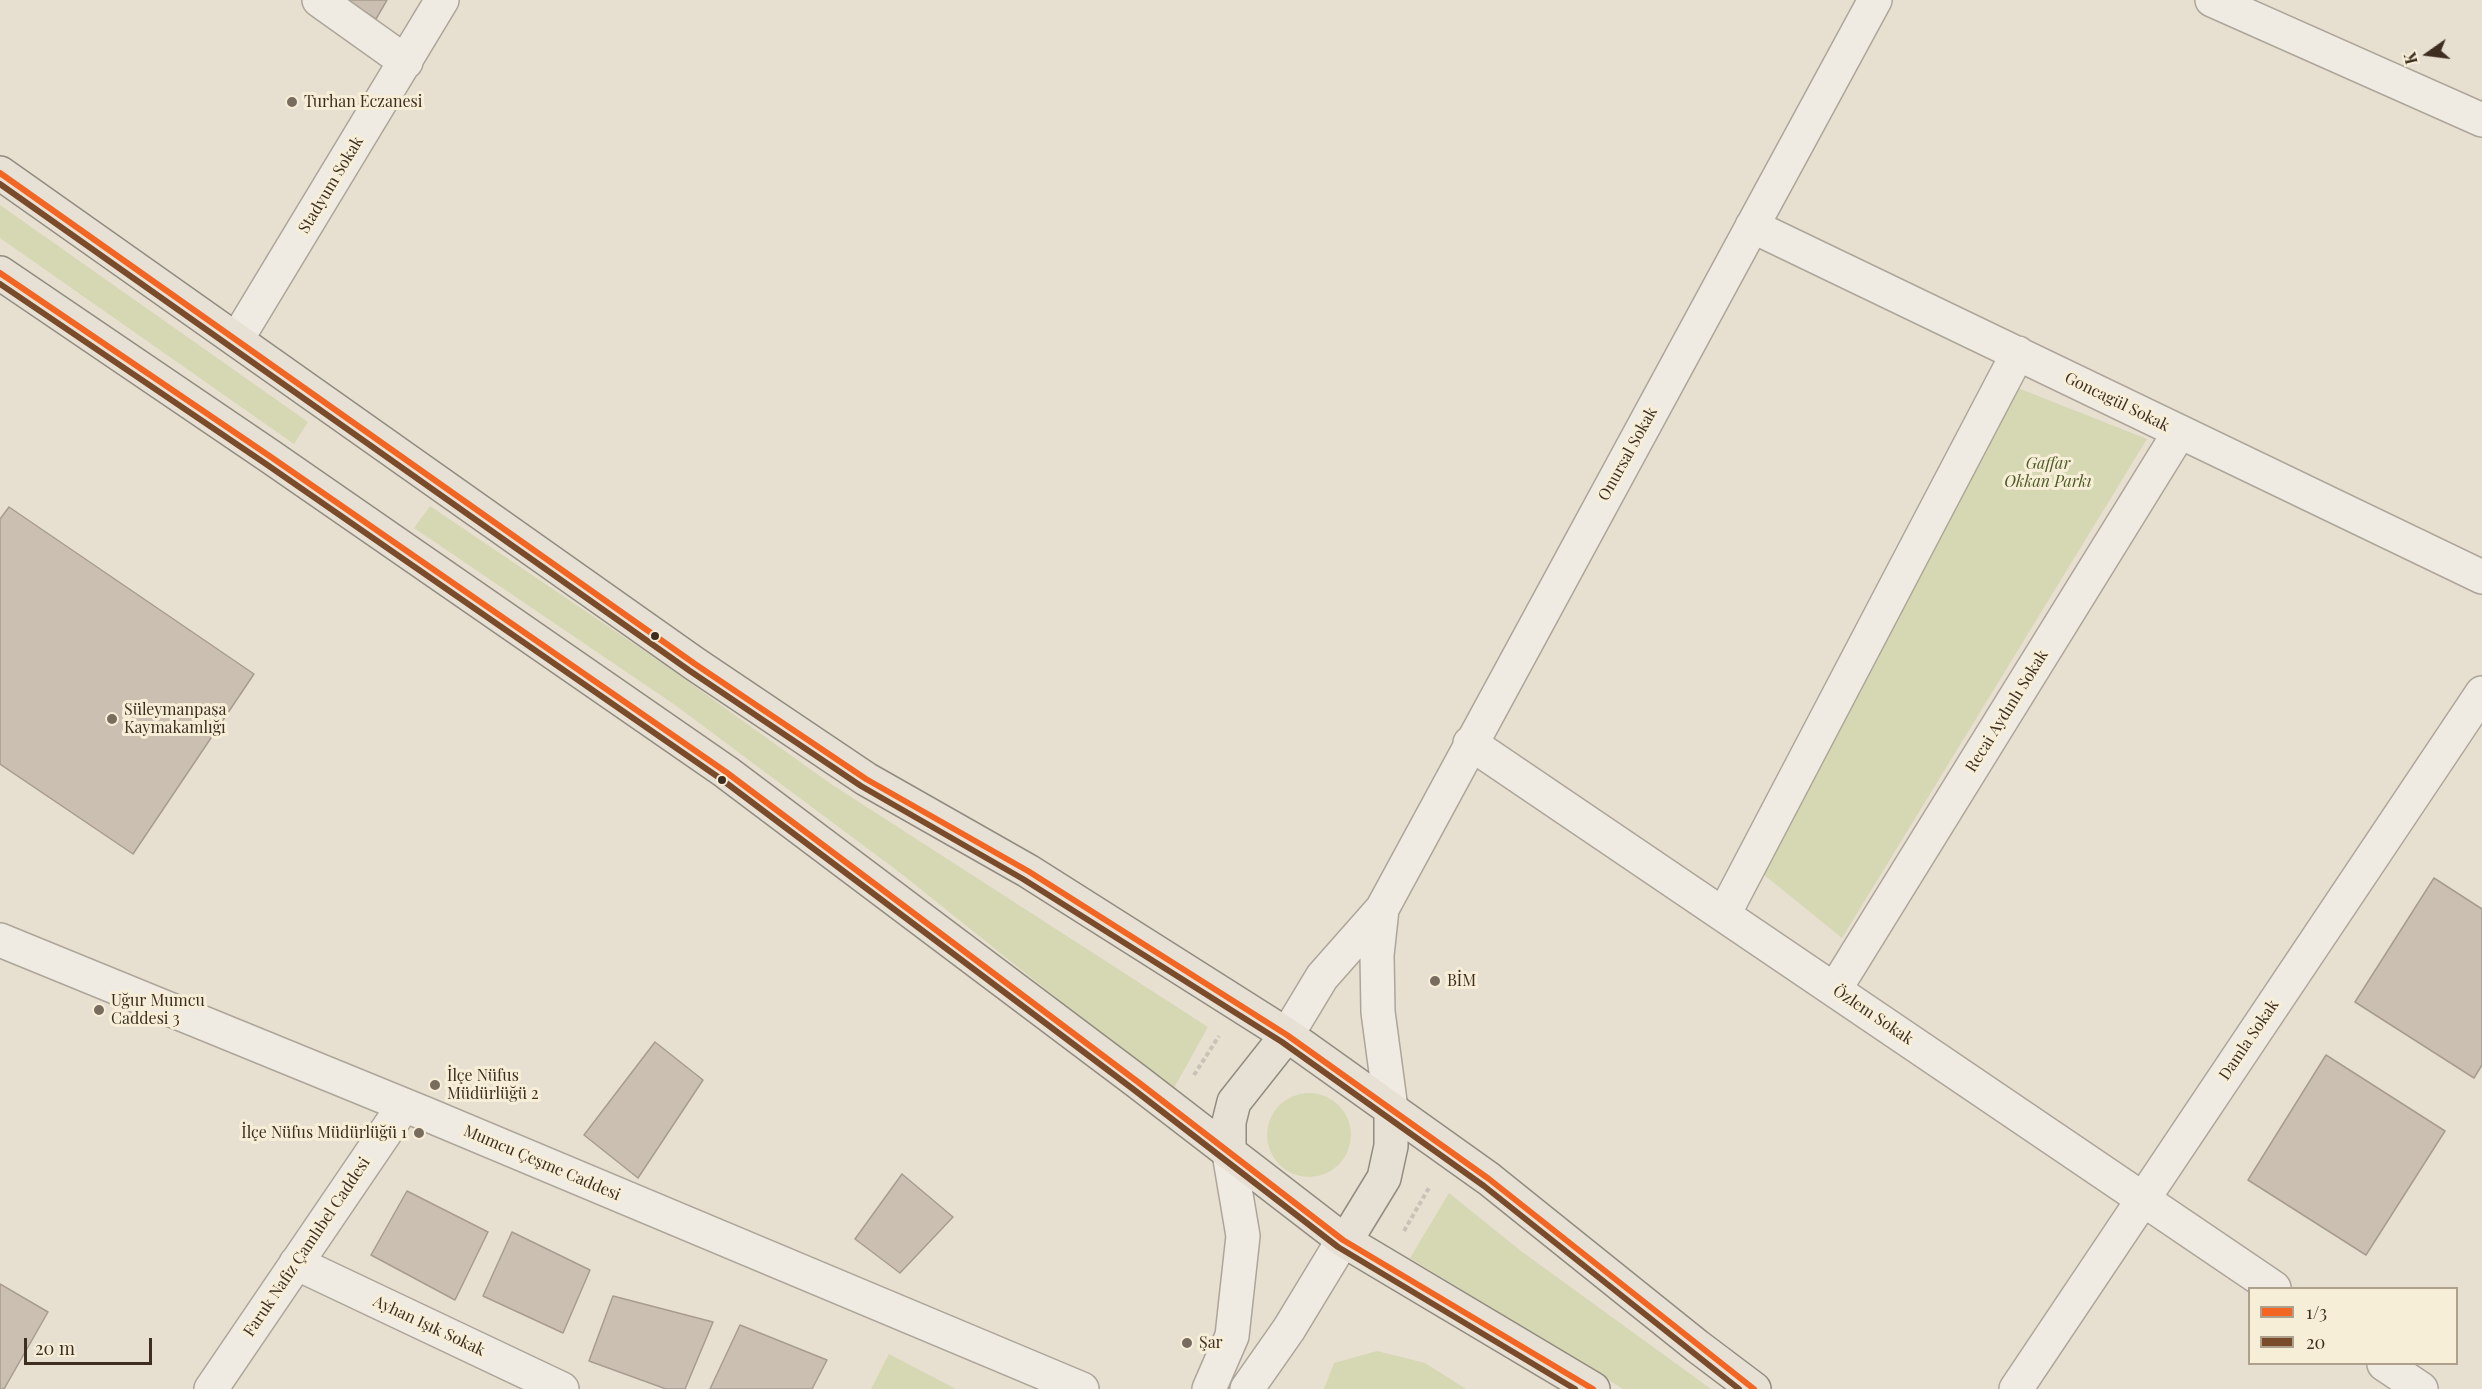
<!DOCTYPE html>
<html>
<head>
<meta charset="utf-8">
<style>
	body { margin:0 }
	#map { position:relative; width:2482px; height:1389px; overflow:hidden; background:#e7e0d1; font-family:"Playfair Display",serif }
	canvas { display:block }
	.legend { position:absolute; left:2248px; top:1287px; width:210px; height:78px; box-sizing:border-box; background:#f7eed8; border:2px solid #ada18e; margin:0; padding:8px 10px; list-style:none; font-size:18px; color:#3d2e20 }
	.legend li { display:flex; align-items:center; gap:12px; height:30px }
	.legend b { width:30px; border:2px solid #ada18e }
	.north { position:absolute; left:2398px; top:24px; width:60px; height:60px; -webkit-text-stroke:4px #f7eed8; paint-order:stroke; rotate:256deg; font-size:16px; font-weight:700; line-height:24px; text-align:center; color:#3d2e20 }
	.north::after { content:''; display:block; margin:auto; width:21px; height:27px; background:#3d2e20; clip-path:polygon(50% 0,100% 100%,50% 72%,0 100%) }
	.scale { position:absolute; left:24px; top:1338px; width:128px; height:27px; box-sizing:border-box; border:3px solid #3d2e20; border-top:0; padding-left:8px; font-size:18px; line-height:21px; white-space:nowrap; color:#3d2e20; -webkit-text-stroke:4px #f7eed8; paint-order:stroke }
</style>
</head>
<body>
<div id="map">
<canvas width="2482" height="1389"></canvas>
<ul class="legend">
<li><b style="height:8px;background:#f26522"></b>1/3</li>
<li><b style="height:8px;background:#7a4b2a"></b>20</li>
</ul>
<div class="north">K</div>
<div class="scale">20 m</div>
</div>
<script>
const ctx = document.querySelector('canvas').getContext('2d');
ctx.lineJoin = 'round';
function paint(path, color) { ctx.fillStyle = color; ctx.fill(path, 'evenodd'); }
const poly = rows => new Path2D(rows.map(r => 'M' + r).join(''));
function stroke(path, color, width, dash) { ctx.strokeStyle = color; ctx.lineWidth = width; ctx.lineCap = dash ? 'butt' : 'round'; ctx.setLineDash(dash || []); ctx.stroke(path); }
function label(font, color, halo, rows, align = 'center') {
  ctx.font = font + ' "Playfair Display",serif'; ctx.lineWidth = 6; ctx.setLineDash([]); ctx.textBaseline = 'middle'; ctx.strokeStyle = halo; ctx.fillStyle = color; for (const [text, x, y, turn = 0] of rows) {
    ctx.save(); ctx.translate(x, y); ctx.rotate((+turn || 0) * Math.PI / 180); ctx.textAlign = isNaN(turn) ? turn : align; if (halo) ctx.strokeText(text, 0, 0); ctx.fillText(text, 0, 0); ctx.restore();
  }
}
const green = poly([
	[0,205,308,422,294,444,0,238],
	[2018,388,2147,439,1842,938,1763,874],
	[430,506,658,660,831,784,1208,1027,1174,1088,1065,1005,903,875,675,705,414,528],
	'1267 1135a42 42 0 1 1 84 0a42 42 0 1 1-84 0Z',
	[1449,1193,1521,1251,1711,1389,1623,1389,1410,1258],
	[1377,1351,1425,1363,1466,1389,1324,1389,1334,1363],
	[889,1354,956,1389,871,1389]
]);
const building = poly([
	[346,0,387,0,376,19,346,0],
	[9,507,254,674,133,854,0,764,0,519,9,507],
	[2434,878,2482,909,2482,1065,2474,1078,2355,1002,2434,878],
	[655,1042,703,1080,638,1178,584,1135,655,1042],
	[2326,1055,2445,1131,2366,1255,2248,1180,2326,1055],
	[902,1174,953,1217,900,1273,855,1239,902,1174],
	[407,1191,488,1232,455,1300,371,1255,407,1191],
	[512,1232,590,1270,563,1333,483,1296,512,1232],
	[0,1284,48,1312,4,1389,0,1389,0,1284],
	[613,1296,713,1322,685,1389,666,1389,589,1361,613,1296],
	[740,1325,827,1360,812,1389,710,1389,740,1325]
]);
const path = poly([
	[1194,1075,1219,1036],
	[1404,1231,1430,1186]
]);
const minor = poly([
	[319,0,406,62],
	[2212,0,2482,120],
	[1752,226,2482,577],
	[237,339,442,0],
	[1470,743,2274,1288],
	[1382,909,1377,955,1378,1012,1391,1109],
	[1724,914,2018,353],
	[0,940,426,1114,1082,1389],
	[1835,989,2179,433],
	[1287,1035,1322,977,1382,909,1875,0],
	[296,1263,562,1389],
	[2384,1364,2421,1389],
	[211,1389,404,1105],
	[1209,1389,1232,1336,1243,1236,1229,1153],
	[1247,1389,1289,1329,1343,1240],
	[2016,1389,2482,693]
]);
const major = poly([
	[0,173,695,664,866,779,1028,871,1287,1035,1489,1179,1697,1346,1754,1389],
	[0,273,271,457,726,772,1138,1082,1343,1240,1593,1389],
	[1229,1153,1229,1122,1234,1102,1287,1035],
	[1343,1240,1351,1232,1384,1178,1391,1146,1391,1109]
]);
const bus1 = poly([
	[0,173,695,664,866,779,1028,871,1287,1035,1489,1179,1754,1389],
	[0,273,271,457,726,772,1138,1082,1343,1240,1593,1389]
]);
const bus2 = poly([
	[0,184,690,671,861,786,1023,879,1282,1042,1484,1186,1739,1389],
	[0,284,266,464,721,779,1133,1089,1338,1247,1575,1389]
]);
const markers = [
	[292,102,6,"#786c5e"],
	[655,636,5,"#3d2e20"],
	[112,719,6,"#786c5e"],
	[722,780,5,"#3d2e20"],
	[1435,981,6,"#786c5e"],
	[99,1010,6,"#786c5e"],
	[435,1085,6,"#786c5e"],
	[419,1133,6,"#786c5e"],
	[1187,1343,6,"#786c5e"]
];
const poiNames = [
	["Turhan Eczanesi",304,102],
	["Süleymanpaşa",124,710],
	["Kaymakamlığı",124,728],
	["BİM",1447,981],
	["Uğur Mumcu",111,1001],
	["Caddesi 3",111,1019],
	["İlçe Nüfus",447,1076],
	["Müdürlüğü 2",447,1094],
	["İlçe Nüfus Müdürlüğü 1",407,1133,"right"],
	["Şar",1199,1343]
];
const streetNames = [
	["Stadyum Sokak",331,185,-59],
	["Goncagül Sokak",2117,402,26],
	["Onursal Sokak",1628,454,-61],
	["Recai Aydınlı Sokak",2007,711,-58],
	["Özlem Sokak",1873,1015,34],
	["Damla Sokak",2249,1040,-56],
	["Mumcu Çeşme Caddesi",542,1163,23],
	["Faruk Nafiz Çamlıbel Caddesi",307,1247,-56],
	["Ayhan Işık Sokak",429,1326,25]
];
const parkNames = [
	["Gaffar",2048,464],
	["Okkan Parkı",2048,482]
];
paint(green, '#d6d7b3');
paint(building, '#cbbfb2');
stroke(building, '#a89c90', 1.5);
stroke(minor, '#ada599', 36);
stroke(major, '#928b80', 36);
stroke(path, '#c8c2b9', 4, [4.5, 3]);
stroke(minor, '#efebe3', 33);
stroke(major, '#e6e1d4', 33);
stroke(bus1, '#f26522', 6);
stroke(bus2, '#7a4b2a', 6);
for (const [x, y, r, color] of markers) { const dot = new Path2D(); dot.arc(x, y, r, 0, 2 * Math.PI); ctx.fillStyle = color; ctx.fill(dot); stroke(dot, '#f7eed8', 2); }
label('16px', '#3d2e20', '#f7eed8', poiNames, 'left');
label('16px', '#3d2e20', '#f7eed8', streetNames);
label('italic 16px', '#4d5a26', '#f7eed8', parkNames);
</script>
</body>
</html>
